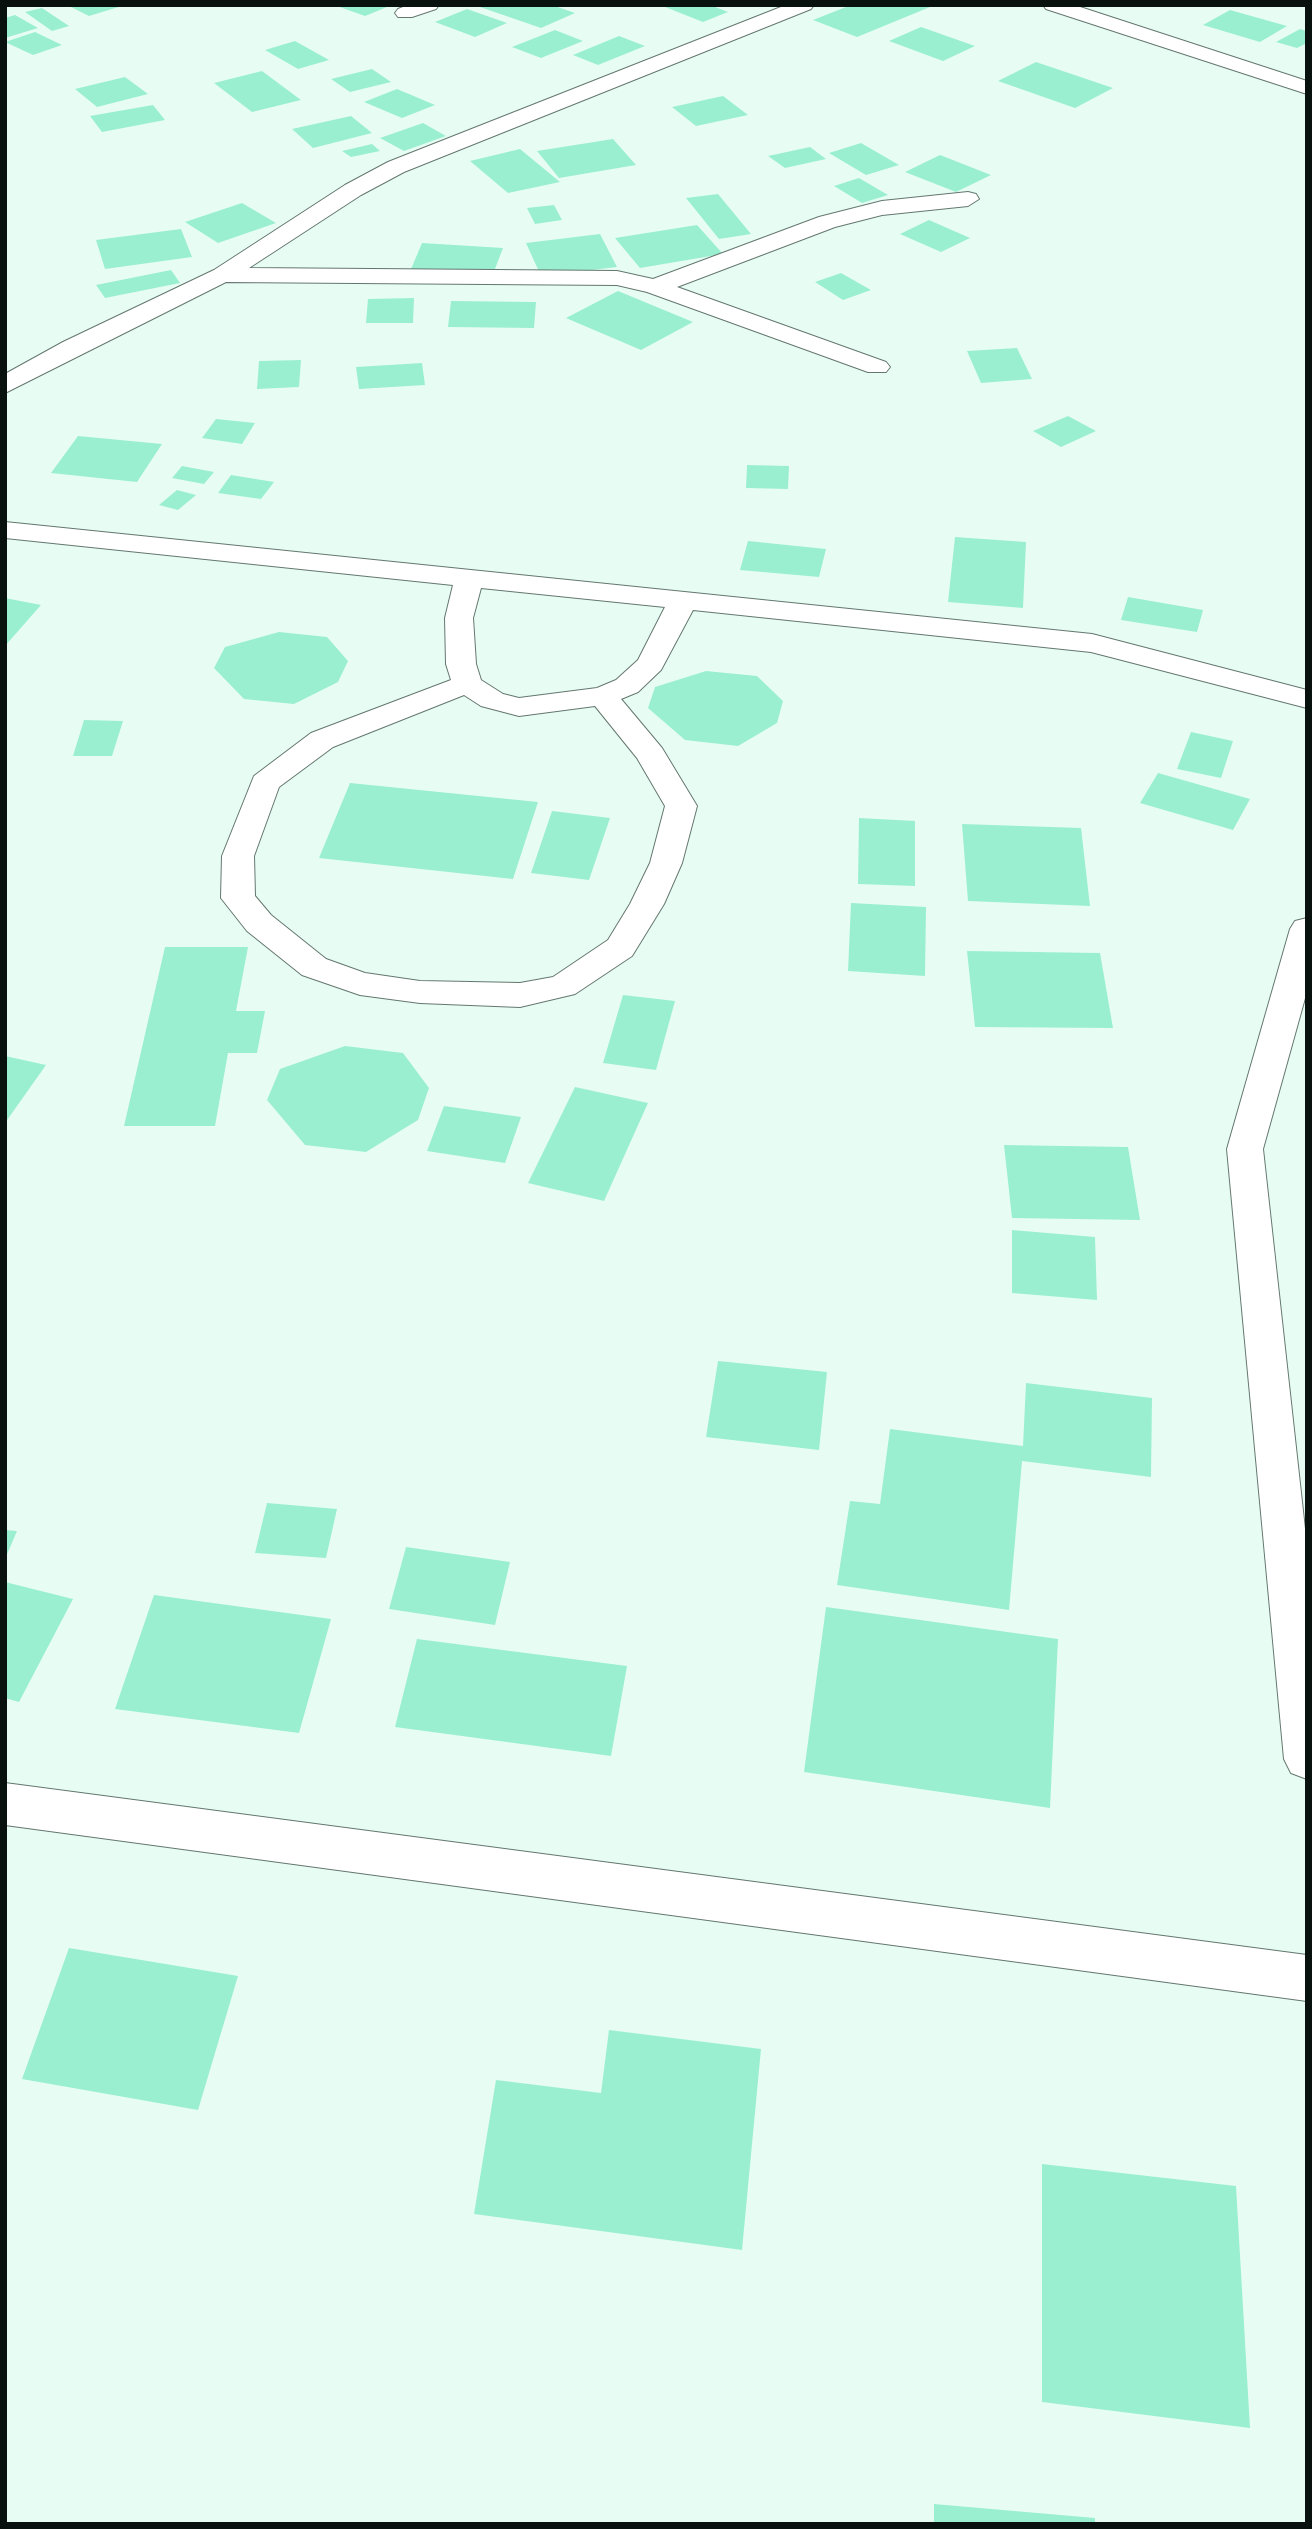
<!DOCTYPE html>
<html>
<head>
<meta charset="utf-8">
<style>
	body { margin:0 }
	#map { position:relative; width:1312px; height:2529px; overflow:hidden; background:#e7fdf4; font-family:"Work Sans",sans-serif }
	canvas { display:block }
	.frame { position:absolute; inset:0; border:7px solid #09110e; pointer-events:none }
</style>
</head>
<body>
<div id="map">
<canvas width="1312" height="2529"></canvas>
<div class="frame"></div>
</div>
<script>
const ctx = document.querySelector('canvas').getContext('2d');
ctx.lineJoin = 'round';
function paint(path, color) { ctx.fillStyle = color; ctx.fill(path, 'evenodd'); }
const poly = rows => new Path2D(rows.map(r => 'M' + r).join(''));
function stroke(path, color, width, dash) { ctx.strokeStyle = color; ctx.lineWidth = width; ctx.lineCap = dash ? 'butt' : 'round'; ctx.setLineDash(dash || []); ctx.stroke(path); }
const building = poly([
	[67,5,121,5,122,6,89,16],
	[334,5,392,5,365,16],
	[485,5,552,5,575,13,541,28,480,7],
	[660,5,710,5,728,12,703,22],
	[851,5,935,5,857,37,813,20],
	[42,8,69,26,52,31,25,12],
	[467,9,507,23,475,37,435,22],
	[1230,10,1287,26,1260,42,1203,25],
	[15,15,38,28,5,38,5,18],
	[921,27,975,46,943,61,889,41],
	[1300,29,1307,31,1307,43,1297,48,1276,42],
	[555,30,583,41,541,58,512,47],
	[35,32,62,45,33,55,5,42],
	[619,36,645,46,598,65,573,55],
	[295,41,329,60,298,69,265,50],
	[1036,62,1113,88,1075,108,998,81],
	[372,69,391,82,350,92,331,79],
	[262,71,301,100,252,112,214,83],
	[125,77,148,94,97,107,75,89],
	[397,89,435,105,402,118,364,102],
	[723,96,748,115,696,126,672,107],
	[153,105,165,120,102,132,90,116],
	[351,116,372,133,313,148,292,129],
	[423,123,446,136,404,151,380,138],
	[613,139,636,165,559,178,537,151],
	[861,143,899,165,866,175,829,153],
	[372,144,380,151,351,157,342,151],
	[810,147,826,159,785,168,768,156],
	[520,149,560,182,508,193,470,161],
	[940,155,991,175,956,192,905,172],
	[859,178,888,195,862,203,834,186],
	[718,194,751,234,719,239,686,198],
	[242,203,276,223,218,243,185,222],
	[554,205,562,220,535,224,527,208],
	[929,220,970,238,941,252,900,234],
	[697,225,723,254,640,268,615,238],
	[181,229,192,257,105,269,96,240],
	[600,234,617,267,541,276,526,243],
	[422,243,503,248,493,274,411,269],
	[171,270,180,283,105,298,96,285],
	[841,273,871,290,843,300,815,282],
	[618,291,693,322,641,350,566,318],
	[414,298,413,323,366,323,368,299],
	[451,301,536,302,534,328,448,327],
	[1017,348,1032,379,981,383,967,351],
	[301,360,299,387,257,389,259,361],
	[422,363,425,385,359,389,356,367],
	[1068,416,1096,431,1061,447,1033,431],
	[216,419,255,423,242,444,202,438],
	[78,436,162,444,137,482,51,473],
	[747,465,789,466,788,489,746,488],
	[182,466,214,472,204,484,172,478],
	[231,475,274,482,261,499,218,493],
	[177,490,196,495,178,510,159,505],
	[955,537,1026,542,1023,608,948,602],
	[748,541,826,549,819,577,740,570],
	[1128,597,1203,610,1197,632,1121,620],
	[5,598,41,605,5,646],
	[279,632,327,637,348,661,338,682,294,704,244,699,214,668,225,647],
	[706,671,757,676,783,701,777,723,738,746,685,740,648,708,655,687],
	[84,720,123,721,112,756,73,756],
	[1191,732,1233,741,1221,778,1177,769],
	[1158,773,1250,799,1233,830,1140,803],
	[350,783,538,802,513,879,319,858],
	[552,811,610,818,589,880,531,873],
	[859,818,915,821,915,886,858,884],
	[962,824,1081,828,1090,906,968,901],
	[851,903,926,907,925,976,848,971],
	[165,947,248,947,236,1011,265,1011,257,1053,228,1053,215,1126,124,1126],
	[967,951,1100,953,1113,1028,975,1027],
	[623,995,675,1001,656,1070,603,1063],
	[345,1046,403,1053,429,1088,418,1120,366,1152,305,1145,267,1100,280,1069],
	[5,1056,46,1065,5,1123],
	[575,1087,648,1103,604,1201,528,1183],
	[444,1106,521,1117,505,1163,427,1151],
	[1004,1145,1128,1147,1140,1220,1012,1218],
	[1012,1230,1095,1237,1097,1300,1012,1293],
	[718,1361,827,1372,819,1450,706,1437],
	[1026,1383,1152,1398,1151,1477,1022,1461,1009,1610,837,1585,850,1501,880,1504,890,1429,1023,1446],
	[267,1503,337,1509,326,1558,255,1553],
	[5,1530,17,1531,5,1559],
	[406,1547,510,1562,495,1625,389,1609],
	[5,1582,73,1599,19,1702,5,1698],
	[154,1595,331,1619,299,1733,115,1709],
	[826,1607,1058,1639,1050,1808,804,1772],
	[417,1639,627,1666,611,1756,395,1727],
	[69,1948,238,1976,198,2110,22,2079],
	[609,2030,761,2049,742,2250,474,2214,496,2080,601,2093],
	[1042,2164,1236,2186,1250,2428,1042,2402],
	[934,2504,1095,2518,1095,2524,934,2524]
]);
const minor = poly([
	[408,5,439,5,436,9,412,17,398,17,395,13,398,9,408,5],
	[786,5,814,5,811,9,404,172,361,195,249,268,617,271,653,279,819,217,882,201,968,192,976,194,979,199,968,206,882,215,835,227,677,287,886,362,890,367,886,372,868,372,647,292,617,285,226,282,5,393,5,374,63,342,214,270,345,185,388,162,786,5],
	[1043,5,1074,5,1307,81,1307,94,1046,9,1043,5],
	[5,522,1092,634,1307,690,1307,708,1091,652,693,610,661,670,638,692,621,699,662,748,697,806,682,863,664,904,632,956,575,994,520,1007,420,1003,360,995,302,975,247,931,221,898,222,856,254,776,311,733,451,680,446,664,445,618,453,585,5,538,5,522],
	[481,588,665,607,638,660,616,680,597,688,519,698,503,694,481,680,476,664,473,618,481,588],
	[464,695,481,706,519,716,595,706,637,758,665,806,650,863,630,904,608,940,553,977,520,983,420,981,365,973,326,959,271,915,255,896,254,856,279,787,333,747,464,695],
	[1307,918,1307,991,1263,1149,1307,1547,1307,1779,1291,1773,1284,1759,1227,1149,1290,929,1295,921,1307,918],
	[5,1783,1307,1955,1307,2001,5,1825,5,1783]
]);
paint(building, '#9befd1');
stroke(minor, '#64776f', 2);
paint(minor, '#fff');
</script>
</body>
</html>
